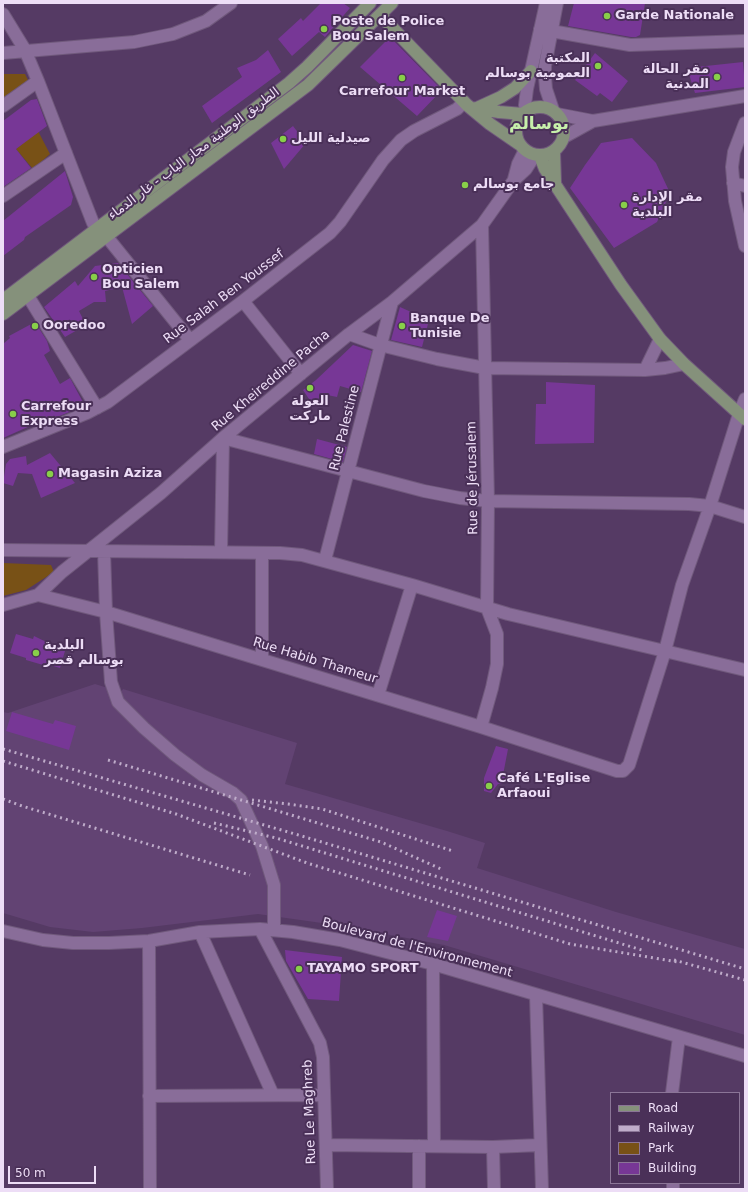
<!DOCTYPE html>
<html>
<head>
<meta charset="utf-8">
<style>
	body { margin:0 }
	#map { position:relative; width:748px; height:1192px; overflow:hidden; background:#553a64; font-family:"DejaVu Sans",sans-serif }
	canvas { display:block }
	.frame { position:absolute; inset:0; border:4px solid #edddf6; pointer-events:none }
	.legend { position:absolute; left:610px; top:1092px; width:130px; height:92px; box-sizing:border-box; background:#4a3058; border:1px solid #8b7597; margin:0; padding:5px 7px; list-style:none; font-size:12px; color:#edddf6 }
	.legend li { display:flex; align-items:center; gap:8px; height:20px }
	.legend b { width:20px; border:1px solid #8b7597 }
	.scale { position:absolute; left:8px; top:1166px; width:88px; height:18px; box-sizing:border-box; border:2px solid #edddf6; border-top:0; padding-left:5px; font-size:12px; line-height:14px; white-space:nowrap; color:#edddf6; -webkit-text-stroke:3px #4a3058; paint-order:stroke }
</style>
</head>
<body>
<div id="map">
<canvas width="748" height="1192"></canvas>
<div class="frame"></div>
<ul class="legend">
<li><b style="height:5px;background:#85917b"></b>Road</li>
<li><b style="height:5px;background:#bfacca"></b>Railway</li>
<li><b style="height:11px;background:#785116"></b>Park</li>
<li><b style="height:11px;background:#773796"></b>Building</li>
</ul>
<div class="scale">50 m</div>
</div>
<script>
const ctx = document.querySelector('canvas').getContext('2d');
ctx.lineJoin = 'round';
function paint(path, color) { ctx.fillStyle = color; ctx.fill(path, 'evenodd'); }
const poly = rows => new Path2D(rows.map(r => 'M' + r).join(''));
function stroke(path, color, width, dash) { ctx.strokeStyle = color; ctx.lineWidth = width; ctx.lineCap = dash ? 'butt' : 'round'; ctx.setLineDash(dash || []); ctx.stroke(path); }
function label(font, color, halo, rows, align = 'center') {
  ctx.font = font + ' "DejaVu Sans",Vazirmatn,sans-serif'; ctx.lineWidth = 4; ctx.setLineDash([]); ctx.textBaseline = 'middle'; ctx.strokeStyle = halo; ctx.fillStyle = color; for (const [text, x, y, turn = 0] of rows) {
    ctx.save(); ctx.translate(x, y); ctx.rotate((+turn || 0) * Math.PI / 180); ctx.textAlign = isNaN(turn) ? turn : align; if (halo) ctx.strokeText(text, 0, 0); ctx.fillText(text, 0, 0); ctx.restore();
  }
}
const built = poly([
	[95,684,121,692,123,689,297,743,285,784,447,831,485,843,477,868,616,912,745,949,745,1035,444,945,343,926,258,914,142,928,93,932,50,927,3,913,3,712,8,713]
]);
const green = poly([
	[3,74,25,74,29,82,3,103],
	[38,131,50,154,33,169,16,149],
	[3,563,51,565,54,572,26,590,3,596]
]);
const building = poly([
	[321,3,343,3,350,8,325,37,319,32,292,56,278,39,301,18,303,21],
	[574,3,645,3,640,35,636,37,631,37,568,26],
	[390,37,442,90,417,116,360,67],
	[268,50,281,72,212,123,202,106,242,77,237,68,256,60],
	[595,53,628,81,612,102,600,93,597,96,575,80],
	[743,62,745,87,695,93,687,68],
	[37,99,47,126,16,149,31,168,3,187,3,121,31,100],
	[293,126,306,143,284,169,271,143],
	[632,138,656,163,670,193,657,222,614,248,570,188,585,165,601,143],
	[65,171,73,197,71,205,25,237,24,240,3,256,3,221],
	[118,263,153,306,132,324,122,287,105,291,106,302,94,302,79,311,86,325,65,337,44,307,75,281,78,286,95,266],
	[400,307,429,320,422,347,391,340],
	[35,322,47,341,50,351,44,355,60,384,70,378,85,406,31,427,30,426,3,438,3,344,10,338,9,336],
	[353,345,372,351,361,392,340,386,337,397,327,395,326,398,313,405,303,390,316,380],
	[546,382,595,385,594,443,535,444,536,404,546,404],
	[317,439,347,447,343,462,314,454],
	[50,453,75,483,41,498,32,474,18,473,13,486,3,483,6,464,10,459,26,456,27,465],
	[16,634,33,639,34,636,65,651,60,668,43,663,43,665,26,660,26,658,10,653],
	[12,712,53,724,55,720,76,726,69,750,6,731],
	[496,746,508,749,503,775,506,776,503,784,498,784,491,793,484,791,484,778],
	[437,910,457,916,448,941,427,937],
	[285,950,342,957,339,1001,308,999,286,961]
]);
const minor = poly([
	[3,14,25,50,38,81,93,223,96,228,107,237,190,340],
	[540,29,630,45,745,41],
	[3,53,134,42,173,34,206,21,231,3],
	[3,106,38,81],
	[553,110,546,89,545,77,545,66,557,3],
	[526,112,525,105,527,89,546,3],
	[557,114,593,121,745,96],
	[745,123,734,152,732,167,735,201,745,246],
	[564,137,593,121],
	[514,179,518,164,525,150],
	[733,183,745,186],
	[3,196,66,153],
	[28,296,97,408],
	[243,301,301,374],
	[349,334,380,345,437,359,485,368,645,370,665,368,684,364],
	[645,370,660,339],
	[223,438,424,491,460,498,488,501,689,504,710,506,745,517],
	[3,447,87,413,108,402,243,301,330,233,340,222,383,160,401,140,414,131,457,109,464,102],
	[3,550,280,553,302,555,412,585,508,614,745,670],
	[104,551,106,612,111,682,118,702,144,728,175,755,202,775,233,793,241,800,262,846,274,885,274,930],
	[221,552,223,439],
	[262,553,262,660],
	[325,560,392,302],
	[38,595,62,572,161,493,223,438,349,334,392,302,482,225,514,180,526,169,535,155],
	[3,605,38,595,106,612,481,727,617,771,623,771,629,765,665,651,682,585,710,506,739,414,745,399],
	[378,695,412,585],
	[481,727,492,688,497,664,497,634,487,608,488,501,482,225],
	[260,929,320,1043,323,1057,327,1189],
	[3,931,43,940,73,943,109,943,149,941,200,932,260,929,293,932,340,940,433,964,745,1056],
	[200,932,273,1095],
	[149,941,150,1189],
	[433,964,434,1146],
	[536,995,542,1189],
	[672,1093,679,1037],
	[149,1096,324,1095],
	[326,1145,493,1147,540,1145],
	[419,1146,419,1189],
	[493,1147,494,1189],
	[673,1183,673,1189]
]);
const major = poly([
	[380,15,467,105,490,124,519,144],
	'516 131a24 24 0 1 1 48 0a24 24 0 1 1-48 0Z',
	[476,108,499,112,523,114],
	[477,108,501,97,515,88,531,71],
	[554,152,555,182],
	[540,156,545,169,621,285,660,339,684,364,745,419],
	[3,300,289,83,307,67,370,3],
	[3,314,308,85,392,3]
]);
const rail = poly([
	[3,749,295,834,745,969],
	[108,760,381,842,441,869],
	[3,761,176,814,307,863,570,944,678,962],
	[3,799,22,806,250,875],
	[252,800,288,804,322,809,453,851],
	[214,823,276,838,645,951],
	[674,960,745,980]
]);
const markers = [
	[607,16,4,"#88cf49"],
	[324,29,4,"#88cf49"],
	[598,66,4,"#88cf49"],
	[717,77,4,"#88cf49"],
	[402,78,4,"#88cf49"],
	[283,139,4,"#88cf49"],
	[465,185,4,"#88cf49"],
	[624,205,4,"#88cf49"],
	[94,277,4,"#88cf49"],
	[35,326,4,"#88cf49"],
	[402,326,4,"#88cf49"],
	[310,388,4,"#88cf49"],
	[13,414,4,"#88cf49"],
	[50,474,4,"#88cf49"],
	[36,653,4,"#88cf49"],
	[489,786,4,"#88cf49"],
	[299,969,4,"#88cf49"]
];
const poiNames = [
	["Garde Nationale",615,16],
	["Poste de Police",332,22],
	["Bou Salem",332,37],
	["المكتبة",590,59,"right"],
	["العمومية بوسالم",590,74,"right"],
	["مقر الحالة",709,70,"right"],
	["المدنية",709,85,"right"],
	["Carrefour Market",402,92,"center"],
	["صيدلية الليل",291,139],
	["جامع بوسالم",473,185],
	["مقر الإدارة",632,198],
	["البلدية",632,213],
	["Opticien",102,270],
	["Bou Salem",102,285],
	["Banque De",410,319],
	["Tunisie",410,334],
	["Ooredoo",43,326],
	["العولة",310,402,"center"],
	["ماركت",310,417,"center"],
	["Carrefour",21,407],
	["Express",21,422],
	["Magasin Aziza",58,474],
	["البلدية",44,646],
	["بوسالم قصر",44,661],
	["Café L'Eglise",497,779],
	["Arfaoui",497,794],
	["TAYAMO SPORT",307,969]
];
const streetNames = [
	["الطريق الوطنية مجاز الباب - غار الدماء",194,154,-37],
	["Rue Salah Ben Youssef",224,297,-37],
	["Rue Kheireddine Pacha",271,381,-40],
	["Rue Palestine",345,428,-76],
	["Rue de Jérusalem",473,478,-91],
	["Rue Habib Thameur",315,661,17],
	["Boulevard de l'Environnement",417,948,15],
	["Rue Le Maghreb",310,1112,-92]
];
const districtNames = [
	["بوسالم",539,125]
];
paint(built, '#624373');
paint(green, '#785116');
paint(building, '#773796');
stroke(minor, '#70597c', 14);
stroke(major, '#70597c', 14);
stroke(minor, '#896d99', 12);
stroke(major, '#85917b', 12);
stroke(rail, '#bfacca', 3, [2, 4]);
for (const [x, y, r, color] of markers) { const dot = new Path2D(); dot.arc(x, y, r, 0, 2 * Math.PI); ctx.fillStyle = color; ctx.fill(dot); stroke(dot, '#4a3058', 1.5); }
label('bold 13px', '#edddf6', '#4a3058', poiNames, 'left');
label('13px', '#edddf6', '#4a3058', streetNames);
label('bold 17px', '#c7f0ab', '#4a3058', districtNames);
</script>
</body>
</html>
